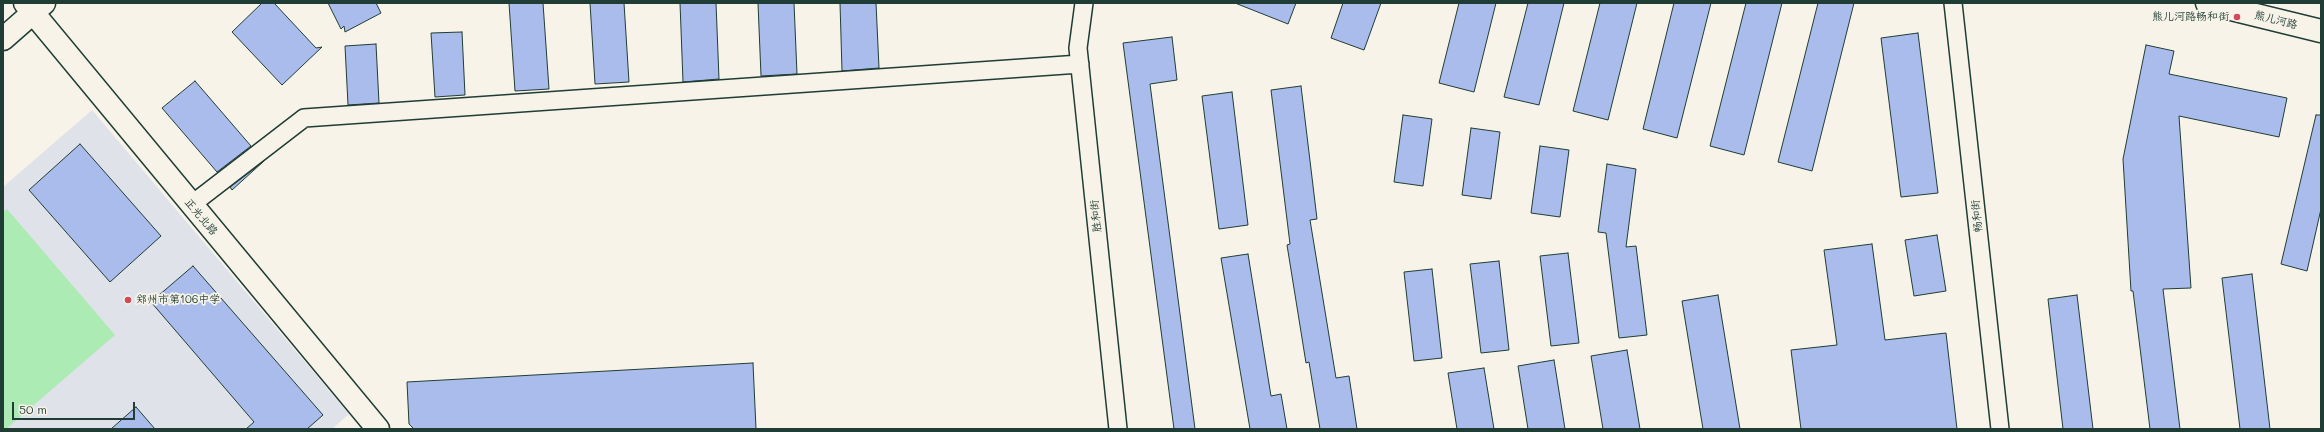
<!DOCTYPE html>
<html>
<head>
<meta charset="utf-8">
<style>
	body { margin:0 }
	#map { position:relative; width:2324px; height:432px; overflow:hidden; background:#f7f3e8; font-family:Mali,sans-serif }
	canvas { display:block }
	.frame { position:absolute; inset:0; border:4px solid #1f3d34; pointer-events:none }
	.scale { position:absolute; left:12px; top:402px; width:123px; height:18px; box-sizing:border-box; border:2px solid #1f3d34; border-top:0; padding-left:5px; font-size:12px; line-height:14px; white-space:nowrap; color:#1f3d34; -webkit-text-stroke:3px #f7f3e8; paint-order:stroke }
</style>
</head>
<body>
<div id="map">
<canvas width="2324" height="432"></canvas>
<div class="frame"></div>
<div class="scale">50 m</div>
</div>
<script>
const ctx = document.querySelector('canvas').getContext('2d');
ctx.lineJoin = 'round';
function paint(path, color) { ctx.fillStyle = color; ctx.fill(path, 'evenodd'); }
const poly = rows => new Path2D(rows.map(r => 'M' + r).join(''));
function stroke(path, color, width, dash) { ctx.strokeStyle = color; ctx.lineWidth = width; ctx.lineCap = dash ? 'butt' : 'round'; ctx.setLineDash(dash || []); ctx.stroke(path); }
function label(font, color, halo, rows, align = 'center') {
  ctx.font = font + ' Mali,"LXGW WenKai TC",sans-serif'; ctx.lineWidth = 3.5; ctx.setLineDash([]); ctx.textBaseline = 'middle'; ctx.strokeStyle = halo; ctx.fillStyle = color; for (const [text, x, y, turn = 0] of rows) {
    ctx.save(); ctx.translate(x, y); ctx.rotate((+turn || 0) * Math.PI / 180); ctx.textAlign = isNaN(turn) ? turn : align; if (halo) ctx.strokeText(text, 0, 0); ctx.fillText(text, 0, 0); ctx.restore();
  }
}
const built = poly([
	[92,110,349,414,332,429,3,429,3,187]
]);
const green = poly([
	[7,209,115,335,6,429,3,429,3,212]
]);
const building = poly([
	[262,3,274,3,316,48,322,47,282,85,232,32,262,3],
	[328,3,376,3,381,13,345,32,344,26,341,29,328,3],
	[509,3,543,3,549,89,515,91,509,3],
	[590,3,624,3,629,82,595,84,590,3],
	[680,3,716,3,719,79,683,82,680,3],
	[758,3,794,3,797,74,761,76,758,3],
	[840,3,876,3,879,68,842,71,840,3],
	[1235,3,1296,3,1288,24,1235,3],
	[1343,3,1381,3,1364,50,1331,38,1343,3],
	[1459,3,1496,3,1474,92,1439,83,1459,3],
	[1528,3,1564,3,1539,105,1504,97,1528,3],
	[1600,3,1637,3,1608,120,1573,111,1600,3],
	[1674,3,1711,3,1677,138,1643,129,1674,3],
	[1746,3,1782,3,1744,155,1710,146,1746,3],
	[1818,3,1854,3,1812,171,1778,162,1818,3],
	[462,32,465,95,435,97,431,33,462,32],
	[1918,33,1938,193,1901,197,1881,38,1918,33],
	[1172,37,1177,80,1150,84,1195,429,1174,429,1123,43,1172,37],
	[376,44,379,103,348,105,345,46,376,44],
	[2146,45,2174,51,2169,74,2287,98,2279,137,2179,116,2191,288,2163,289,2180,429,2150,429,2133,291,2131,291,2123,159,2146,45],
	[195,81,251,146,217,172,162,108,195,81],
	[1301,86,1317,219,1310,220,1336,378,1349,376,1357,429,1320,429,1309,362,1306,363,1287,245,1290,244,1271,90,1301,86],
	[1232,92,1248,225,1219,229,1202,96,1232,92],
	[1403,115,1432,119,1423,186,1394,182,1403,115],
	[2316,115,2321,115,2321,209,2307,271,2281,264,2316,115],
	[1471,128,1500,132,1491,199,1462,195,1471,128],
	[80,144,161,236,110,282,29,190,80,144],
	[1540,146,1569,150,1560,217,1531,213,1540,146],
	[264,161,232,190,230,187,264,161],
	[1607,164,1636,169,1626,247,1636,246,1647,335,1619,338,1606,233,1598,232,1607,164],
	[1937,235,1946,291,1914,296,1905,240,1937,235],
	[1872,244,1885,340,1946,333,1957,429,1801,429,1791,350,1837,345,1824,250,1872,244],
	[1568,253,1579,343,1551,346,1540,256,1568,253],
	[1248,254,1271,396,1281,394,1287,429,1250,429,1221,258,1248,254],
	[1499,261,1509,350,1481,353,1470,264,1499,261],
	[193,266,323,415,307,429,246,429,254,422,151,302,193,266],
	[1432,269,1442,358,1414,361,1404,272,1432,269],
	[2252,274,2270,429,2240,429,2222,278,2252,274],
	[1718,295,1740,429,1703,429,1682,301,1718,295],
	[2077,295,2093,429,2063,429,2048,299,2077,295],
	[1627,350,1640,429,1603,429,1591,356,1627,350],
	[1554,360,1565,429,1528,429,1518,366,1554,360],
	[753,363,756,429,414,429,409,424,407,382,753,363],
	[1484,368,1494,429,1457,429,1448,373,1484,368],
	[136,407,155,429,111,429,136,407]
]);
const street = poly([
	[1084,3,1078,48,1118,429],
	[1953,3,2000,429],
	[191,205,304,118,1080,64]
]);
const secondary = poly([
	[25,3,378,429],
	[2207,3,2321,31],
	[3,39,44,3]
]);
const markers = [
	[2237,17,4,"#d1495b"],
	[128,300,4,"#d1495b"]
];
const poiNames = [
	["熊儿河路畅和街",2229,17],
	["郑州市第106中学",136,300,"left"]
];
const streetNames = [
	["熊儿河路",2276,20,14],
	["胜和街",1096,216,-96],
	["畅和街",1977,216,-96],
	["正光北路",201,217,50]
];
paint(built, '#e0e2e9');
paint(green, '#acebb3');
paint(building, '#a9bceb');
stroke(building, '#1f3d34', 1);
stroke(street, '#1f3d34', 20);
stroke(secondary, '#1f3d34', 25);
stroke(street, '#f7f3e8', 17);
stroke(secondary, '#f7f3e8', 22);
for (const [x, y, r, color] of markers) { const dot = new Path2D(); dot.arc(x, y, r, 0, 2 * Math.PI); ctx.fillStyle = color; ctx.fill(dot); stroke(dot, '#f7f3e8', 1.5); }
label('11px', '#1f3d34', '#f7f3e8', poiNames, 'right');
label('11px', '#1f3d34', '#f7f3e8', streetNames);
</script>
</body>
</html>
